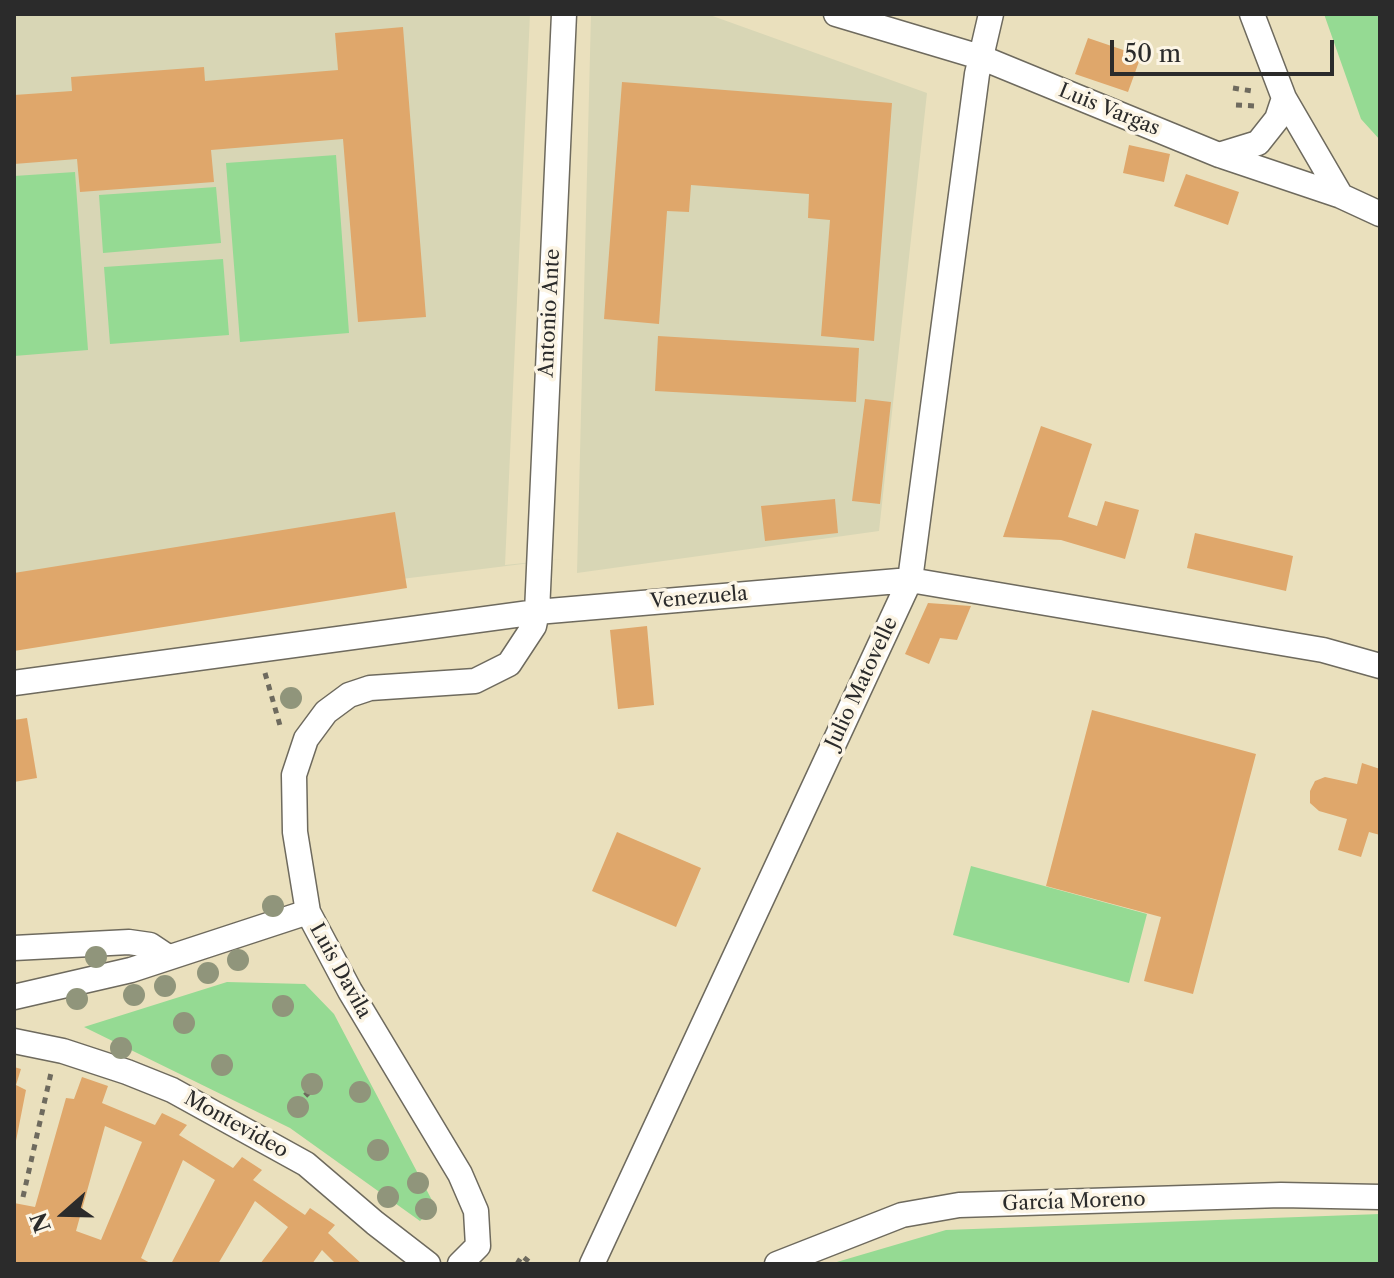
<!DOCTYPE html>
<html>
<head>
<meta charset="utf-8">
<style>
	body { margin:0 }
	#map { position:relative; width:1394px; height:1278px; overflow:hidden; background:#eae0bd; font-family:"Libre Caslon Text",serif }
	canvas { display:block }
	.frame { position:absolute; inset:0; border:16px solid #2b2b2b; pointer-events:none }
	.north { position:absolute; left:24px; top:1174px; width:80px; height:80px; -webkit-text-stroke:6px #fcf5e5; paint-order:stroke; rotate:250deg; font-size:22px; font-weight:700; line-height:32px; text-align:center; color:#2b2b2b }
	.north::after { content:''; display:block; margin:auto; width:28px; height:36px; background:#2b2b2b; clip-path:polygon(50% 0,100% 100%,50% 72%,0 100%) }
	.scale { position:absolute; left:1110px; top:40px; width:224px; height:36px; box-sizing:border-box; border:4px solid #2b2b2b; border-top:0; padding-left:10px; font-size:24px; line-height:28px; white-space:nowrap; color:#2b2b2b; -webkit-text-stroke:6px #fcf5e5; paint-order:stroke }
</style>
</head>
<body>
<div id="map">
<canvas width="1394" height="1278"></canvas>
<div class="frame"></div>
<div class="north">N</div>
<div class="scale">50 m</div>
</div>
<script>
const ctx = document.querySelector('canvas').getContext('2d');
ctx.lineJoin = 'round';
function paint(path, color) { ctx.fillStyle = color; ctx.fill(path, 'evenodd'); }
const poly = rows => new Path2D(rows.map(r => 'M' + r).join(''));
function stroke(path, color, width, dash) { ctx.strokeStyle = color; ctx.lineWidth = width; ctx.lineCap = dash ? 'butt' : 'round'; ctx.setLineDash(dash || []); ctx.stroke(path); }
function label(font, color, halo, rows, align = 'center') {
  ctx.font = font + ' "Libre Caslon Text",serif'; ctx.lineWidth = 7; ctx.setLineDash([]); ctx.textBaseline = 'middle'; ctx.strokeStyle = halo; ctx.fillStyle = color; for (const [text, x, y, turn = 0] of rows) {
    ctx.save(); ctx.translate(x, y); ctx.rotate((+turn || 0) * Math.PI / 180); ctx.textAlign = isNaN(turn) ? turn : align; if (halo) ctx.strokeText(text, 0, 0); ctx.fillText(text, 0, 0); ctx.restore();
  }
}
const built = poly([
	[14,14,530,14,505,565,563,559,14,627],
	[591,14,707,14,927,93,879,531,577,573]
]);
const green = poly([
	[1324,14,1380,14,1380,140,1361,119],
	[336,155,349,333,240,342,226,163],
	[75,172,88,350,14,356,14,176],
	[216,187,221,243,103,253,99,195],
	[223,259,229,335,110,344,104,267],
	[971,866,1147,914,1129,983,953,935],
	[227,982,305,984,334,1014,435,1206,420,1221,290,1128,84,1027],
	[1380,1214,1380,1264,830,1264,946,1230]
]);
const building = poly([
	[403,27,426,317,358,322,343,139,211,150,214,182,80,192,77,159,14,164,14,95,72,91,71,77,204,67,205,81,338,70,335,33],
	[1088,38,1141,56,1128,92,1075,74],
	[622,82,892,103,874,341,821,336,830,220,808,218,809,194,691,185,689,212,667,211,659,324,604,319],
	[1129,145,1170,154,1164,182,1123,173],
	[1186,174,1239,192,1228,225,1174,206],
	[658,336,859,348,856,402,655,391],
	[865,399,891,402,880,504,852,501],
	[1041,426,1092,444,1068,517,1097,526,1105,501,1139,510,1125,559,1061,540,1003,537],
	[835,499,838,533,765,541,761,506],
	[395,512,407,588,14,651,14,573],
	[1195,533,1293,556,1286,591,1187,568],
	[928,603,971,606,957,640,940,638,929,664,905,654],
	[647,626,654,705,618,709,610,630],
	[1092,710,1256,754,1193,994,1144,981,1161,917,1046,886],
	[27,718,37,778,14,782,14,720],
	[1362,763,1380,769,1380,835,1369,832,1361,857,1338,850,1347,819,1319,811,1310,803,1310,791,1315,781,1325,777,1357,784],
	[617,832,701,868,676,927,592,891],
	[14,1067,21,1069,16,1085,26,1090,15,1146,14,1145],
	[82,1077,108,1086,102,1103,155,1125,162,1113,187,1125,179,1135,233,1168,242,1157,262,1170,253,1180,305,1215,310,1208,335,1225,328,1233,362,1264,336,1264,322,1250,312,1264,260,1264,288,1227,255,1201,218,1264,171,1264,215,1180,183,1160,141,1258,152,1264,14,1264,14,1203,35,1207,66,1098,74,1099],
	[105,1126,142,1142,101,1240,76,1231]
]);
const path = poly([
	[1233,88,1252,91],
	[1236,105,1256,106],
	[265,673,281,729],
	[305,1092,309,1096],
	[23,1197,51,1073],
	[517,1264,522,1256,532,1264]
]);
const street = poly([
	[836,14,980,57,1219,155,1341,196,1380,214],
	[1252,14,1284,98,1341,196],
	[1219,155,1258,143,1277,119,1284,98],
	[14,683,537,612,910,580,1323,650,1380,666],
	[14,948,129,942,150,945,168,957],
	[14,997,131,970,308,912],
	[14,1041,63,1051,127,1072,172,1090,306,1164,375,1223,428,1264],
	[460,1264,478,1246,476,1211,460,1174,350,991,308,912,295,832,294,775,306,739,326,712,349,695,370,688,475,681,509,664,534,626,537,612,564,14],
	[592,1264,910,580,977,74,991,14],
	[777,1264,902,1215,959,1205,1281,1195,1380,1197]
]);
const trees = [
	[291,698],
	[273,906],
	[96,957],
	[238,960],
	[208,973],
	[165,986],
	[134,995],
	[77,999],
	[283,1006],
	[184,1023],
	[121,1048],
	[222,1065],
	[312,1084],
	[360,1092],
	[298,1107],
	[378,1150],
	[418,1183],
	[388,1197],
	[426,1209]
];
const streetNames = [
	["Luis Vargas",1109,110,22],
	["Antonio Ante",550,313,-87],
	["Venezuela",699,598,-5],
	["Julio Matovelle",862,683,-65],
	["Luis Davila",340,971,61],
	["Montevideo",236,1125,29],
	["García Moreno",1074,1202,-2]
];
paint(built, '#d8d6b5');
paint(green, '#95da93');
paint(building, '#dfa76b');
stroke(street, '#6e6a5e', 27);
stroke(path, '#6e6a5e', 5, [6, 6]);
stroke(street, '#fff', 24);
ctx.fillStyle = '#90957b';
for (const [x, y] of trees) { ctx.beginPath(); ctx.arc(x, y, 11, 0, 2 * Math.PI); ctx.fill(); }
label('20px', '#2b2b2b', '#fcf5e5', streetNames);
</script>
</body>
</html>
